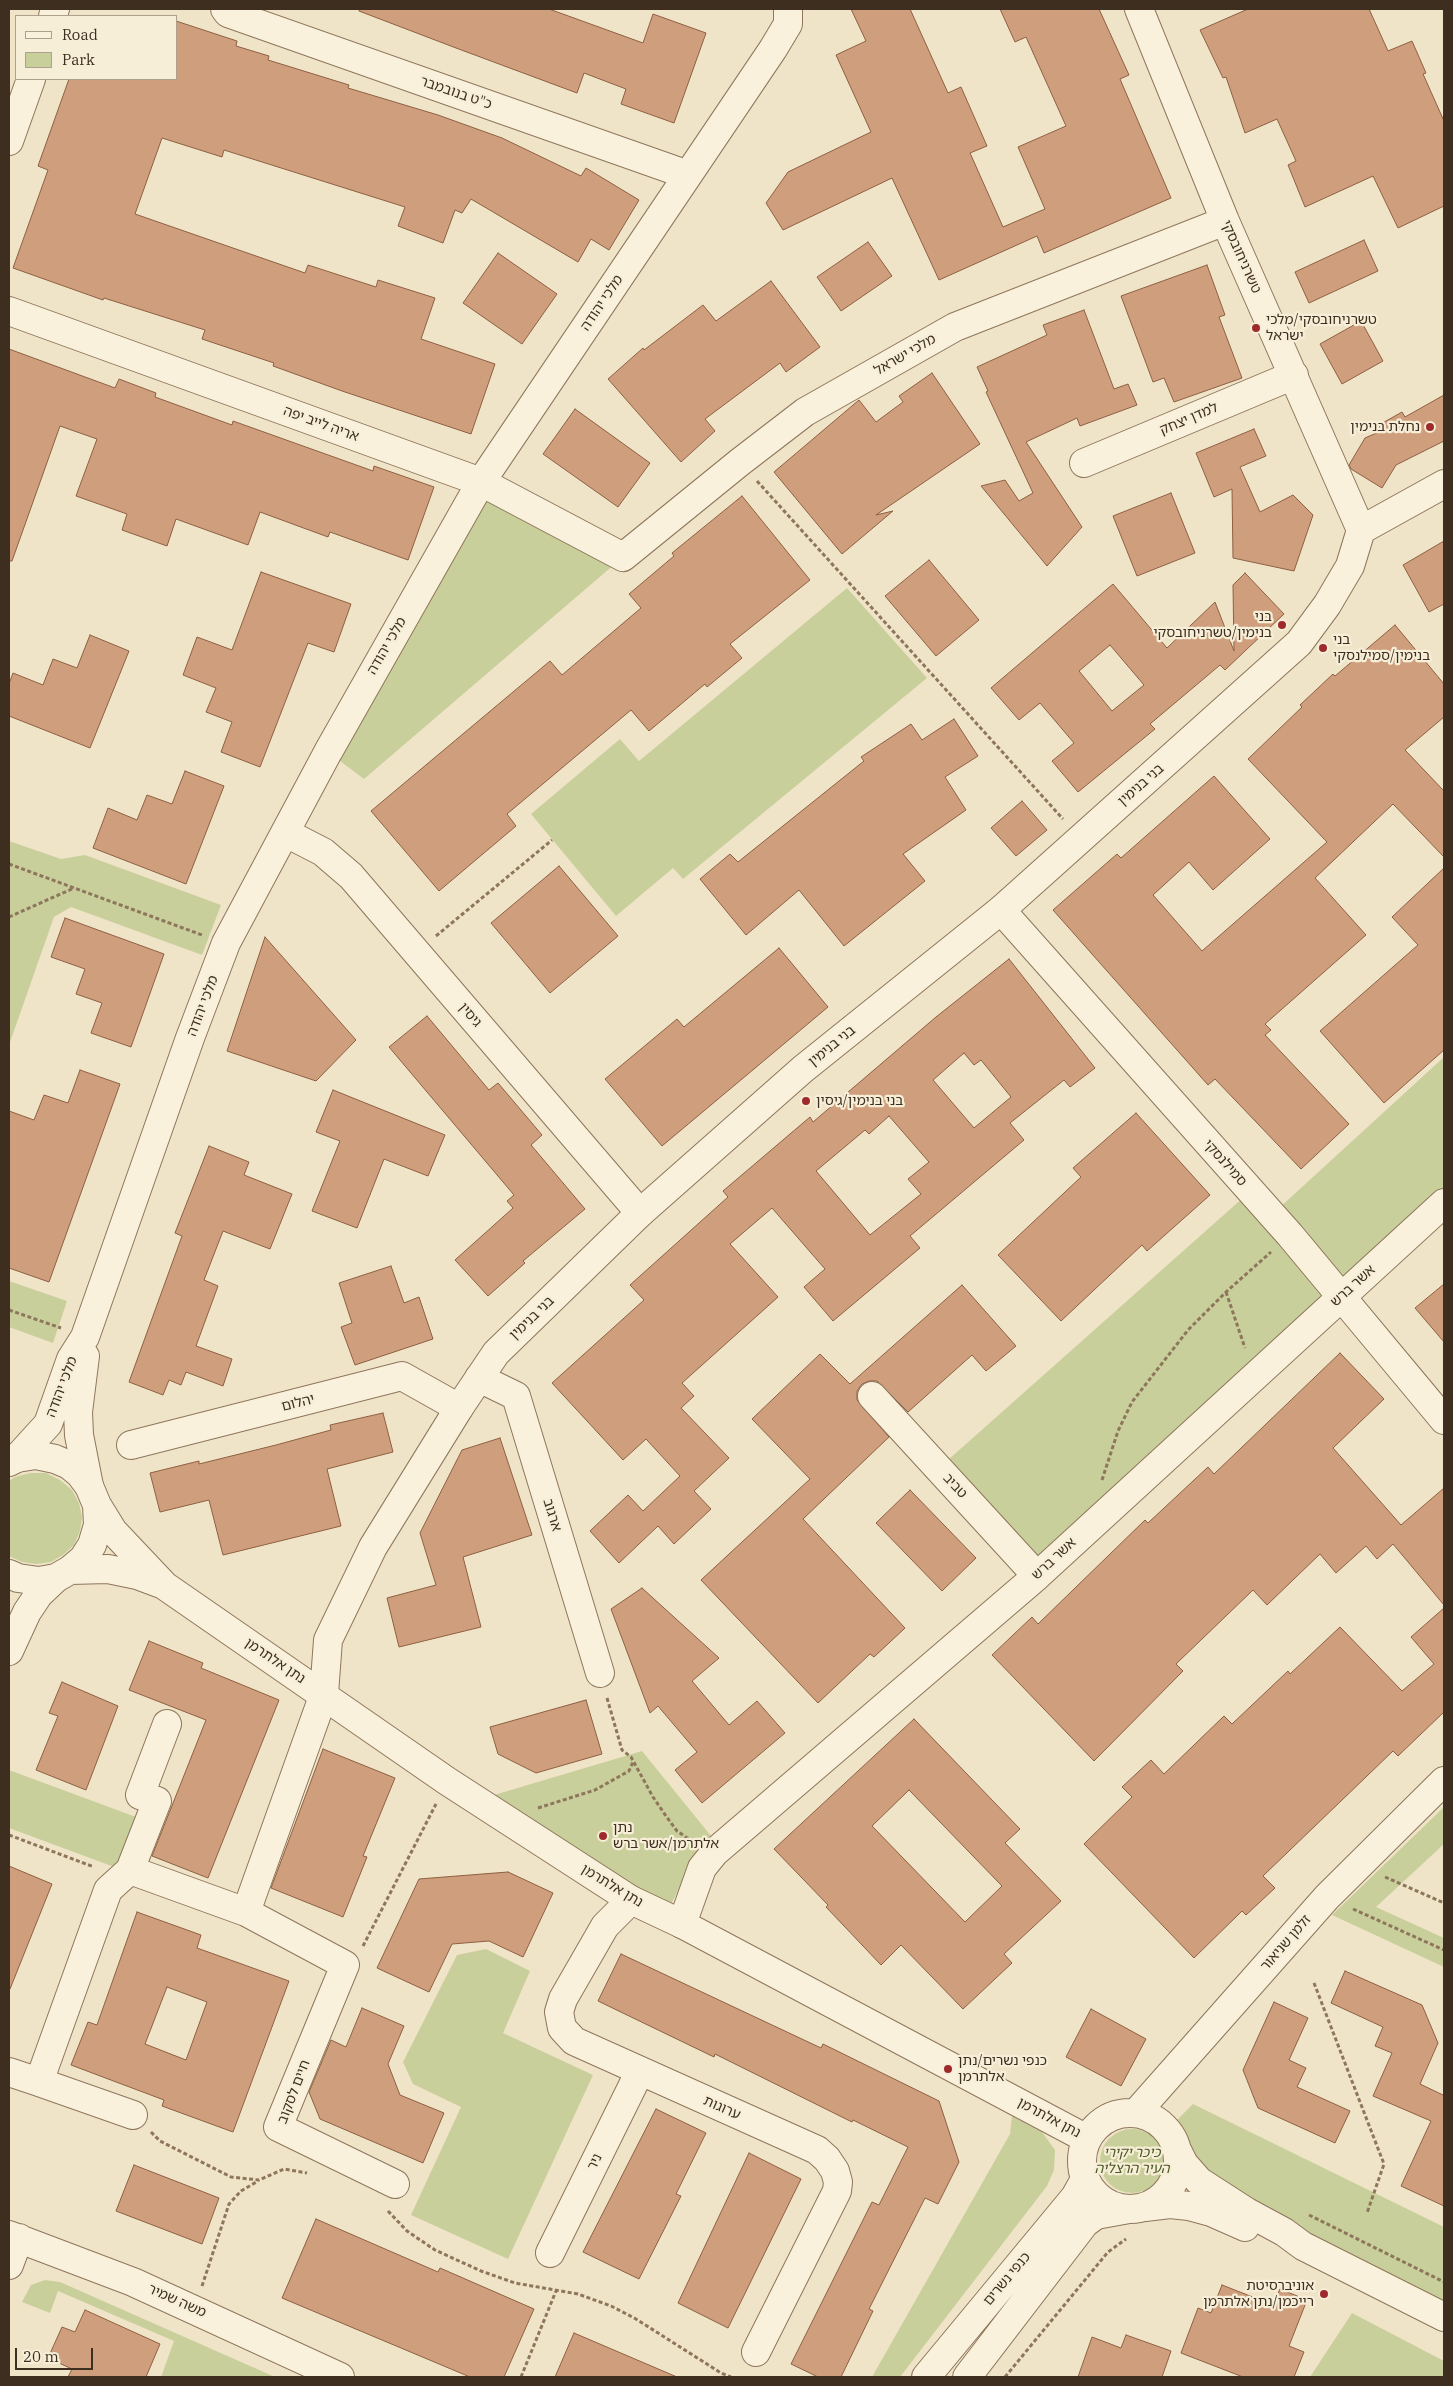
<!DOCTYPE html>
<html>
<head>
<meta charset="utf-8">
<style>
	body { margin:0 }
	#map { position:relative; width:1453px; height:2386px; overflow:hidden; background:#f0e4c8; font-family:"IBM Plex Serif",serif }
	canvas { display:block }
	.frame { position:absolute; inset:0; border:10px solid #3d2e20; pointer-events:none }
	.legend { position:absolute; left:15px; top:15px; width:162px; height:65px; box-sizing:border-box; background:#f7eed8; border:1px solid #ada18e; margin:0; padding:6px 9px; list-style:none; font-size:15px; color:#3d2e20 }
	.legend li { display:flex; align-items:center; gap:10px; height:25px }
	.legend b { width:25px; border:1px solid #ada18e }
	.scale { position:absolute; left:15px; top:2348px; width:78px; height:22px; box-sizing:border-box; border:2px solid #3d2e20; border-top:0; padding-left:6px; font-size:15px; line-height:18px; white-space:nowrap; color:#3d2e20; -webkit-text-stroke:4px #f7eed8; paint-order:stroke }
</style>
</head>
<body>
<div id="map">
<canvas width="1453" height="2386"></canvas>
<div class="frame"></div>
<ul class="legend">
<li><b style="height:6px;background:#faf1dc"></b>Road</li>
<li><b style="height:14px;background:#c9cf9b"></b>Park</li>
</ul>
<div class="scale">20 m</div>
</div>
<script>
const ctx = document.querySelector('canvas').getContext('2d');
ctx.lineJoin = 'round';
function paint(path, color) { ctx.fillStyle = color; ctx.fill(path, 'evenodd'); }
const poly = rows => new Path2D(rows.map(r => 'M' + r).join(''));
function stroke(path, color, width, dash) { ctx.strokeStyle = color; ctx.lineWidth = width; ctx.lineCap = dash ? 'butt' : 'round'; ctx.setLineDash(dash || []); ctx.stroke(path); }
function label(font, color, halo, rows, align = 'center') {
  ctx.font = font + ' "IBM Plex Serif","Noto Sans Hebrew",serif'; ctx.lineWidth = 4.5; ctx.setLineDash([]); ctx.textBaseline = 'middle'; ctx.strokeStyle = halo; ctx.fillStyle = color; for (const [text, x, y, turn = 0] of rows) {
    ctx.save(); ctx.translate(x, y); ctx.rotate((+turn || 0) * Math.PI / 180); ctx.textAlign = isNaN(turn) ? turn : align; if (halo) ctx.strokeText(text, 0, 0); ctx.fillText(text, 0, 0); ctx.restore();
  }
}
const green = poly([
	[481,482,623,557,364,779,328,752],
	[847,588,927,678,683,879,673,868,616,916,531,814,620,739,639,761],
	[9,841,61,859,85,855,221,905,202,955,71,907,54,917,9,1045],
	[1444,1057,1444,1192,1037,1559,948,1460,1245,1196,1266,1220],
	[9,1281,67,1301,53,1343,9,1327],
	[30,1473,46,1473,60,1480,72,1490,79,1503,82,1517,80,1531,74,1545,63,1555,51,1562,36,1564,22,1562,9,1556,9,1481,15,1477],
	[642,1751,716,1842,692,1863,666,1914,484,1798],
	[9,1770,136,1817,117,1868,9,1828],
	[1444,1807,1444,1844,1376,1907,1444,1938,1444,1967,1332,1915],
	[486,1949,530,1971,503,2033,593,2075,508,2259,411,2215,461,2107,413,2084,403,2062,457,1955],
	[1193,2104,1444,2227,1444,2306,1258,2210,1206,2176,1181,2139,1174,2123],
	[1012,2116,1042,2132,1055,2150,1054,2170,1047,2186,900,2377,872,2377,1010,2134],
	'1100 2161a32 32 0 1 1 64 0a32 32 0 1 1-64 0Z',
	[45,2280,60,2282,275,2377,161,2377,174,2341,58,2291,50,2313,22,2302,31,2285],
	[1352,2313,1444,2361,1444,2377,1310,2377]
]);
const building = poly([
	[359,9,549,9,643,43,653,14,706,33,674,123,621,104,626,89,584,73,577,93,456,48,359,11,359,9],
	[851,9,910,9,948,93,961,87,987,146,970,153,1003,227,1045,209,1018,147,1066,126,1026,37,1015,42,1000,9,1099,9,1129,75,1120,79,1171,198,1044,253,1037,236,939,280,892,178,783,230,766,203,788,172,871,132,836,55,866,41,851,9],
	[1248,9,1369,9,1388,51,1412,41,1426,73,1423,74,1444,121,1444,206,1398,228,1373,176,1305,207,1288,165,1296,161,1277,119,1245,133,1226,77,1223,78,1200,30,1248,9],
	[176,21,237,41,236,46,269,56,268,60,349,85,348,88,438,115,502,138,581,176,586,168,639,200,609,250,591,239,578,262,471,199,462,213,455,210,443,243,398,226,405,207,224,150,222,157,162,138,135,214,305,273,308,265,376,287,378,280,435,298,421,339,495,364,471,434,342,391,273,366,274,363,202,339,205,330,104,298,103,300,13,268,48,170,38,166,69,79,176,79,176,21],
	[1364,240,1378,271,1309,303,1295,272,1364,240],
	[868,242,892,276,841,311,817,277,868,242],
	[498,253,557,294,522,344,463,303,498,253],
	[1207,265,1225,315,1219,317,1242,378,1174,402,1164,378,1153,382,1121,296,1207,265],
	[771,281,820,347,786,372,780,363,705,419,715,431,681,462,608,379,643,348,644,350,703,305,716,321,771,281],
	[1084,310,1114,389,1128,384,1137,405,1080,426,1077,418,1026,442,1082,527,1047,566,981,486,1005,480,1019,501,1033,493,986,392,988,391,977,367,1047,335,1043,325,1084,310],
	[1361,321,1383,361,1342,384,1320,344,1361,321],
	[9,349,115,388,119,379,156,393,155,397,232,425,233,421,373,471,374,466,434,487,408,560,330,532,328,537,260,512,248,545,176,519,167,546,122,530,127,514,76,496,97,439,60,426,12,561,9,561,9,349],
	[932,373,980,444,876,515,893,511,842,554,774,472,859,400,876,422,903,402,899,396,932,373],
	[1444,395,1444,441,1396,465,1382,488,1351,469,1349,465,1365,438,1381,431,1379,425,1402,412,1405,417,1444,395],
	[575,409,650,463,618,507,543,454,575,409],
	[1254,429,1266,456,1240,467,1260,512,1293,495,1313,515,1294,571,1233,558,1232,489,1214,497,1196,453,1254,429],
	[1171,493,1195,553,1137,576,1113,516,1171,493],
	[742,496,810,580,730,644,742,658,707,687,705,684,649,731,631,710,507,814,516,826,439,891,371,811,550,661,562,675,641,608,629,594,674,556,672,553,742,496],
	[1444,541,1444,604,1429,612,1403,565,1444,541],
	[929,560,979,620,936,656,885,596,929,560],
	[261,572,351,604,334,652,308,643,260,767,221,752,232,722,206,712,216,688,183,675,197,637,232,650,261,572],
	[1245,573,1284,614,1225,670,1220,665,1150,724,1155,729,1078,792,1052,761,1074,743,1040,703,1019,720,991,688,1113,584,1167,648,1215,602,1234,651,1233,585,1245,573],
	[1110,645,1144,685,1112,711,1079,671,1110,645],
	[1395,625,1444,684,1444,717,1405,750,1444,791,1444,857,1393,804,1315,878,1366,935,1265,1024,1271,1030,1265,1035,1349,1124,1301,1169,1215,1079,1208,1085,1053,910,1117,854,1121,858,1214,776,1270,839,1213,890,1189,862,1153,895,1202,951,1327,842,1248,759,1302,707,1300,705,1333,674,1335,676,1395,625],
	[90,635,129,651,90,748,9,716,9,684,13,673,43,685,53,659,77,668,90,635],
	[954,719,978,756,945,777,966,810,903,854,925,881,844,946,799,890,746,935,700,879,730,854,738,862,864,761,861,757,911,724,922,740,954,719],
	[185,771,224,786,186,884,93,848,108,808,137,820,147,795,172,804,185,771],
	[1022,801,1047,830,1016,856,991,828,1022,801],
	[559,866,618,936,550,993,491,923,559,866],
	[1444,868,1444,1050,1384,1103,1320,1031,1418,945,1392,917,1444,868],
	[65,918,164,954,131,1047,91,1033,102,1003,76,994,85,969,51,957,65,918],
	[265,937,356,1040,316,1081,227,1051,265,937],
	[779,948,828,1007,662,1146,605,1079,677,1019,684,1027,779,948],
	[1009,959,1095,1068,1070,1087,1064,1080,1010,1123,1024,1140,910,1236,920,1248,833,1321,804,1287,825,1269,772,1208,730,1244,778,1297,682,1383,694,1396,681,1408,729,1458,694,1491,711,1509,674,1544,658,1526,619,1563,590,1531,628,1495,643,1511,680,1476,646,1439,623,1460,552,1383,644,1300,630,1285,728,1197,723,1191,810,1117,813,1122,936,1017,1009,959],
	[964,1053,974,1065,981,1060,1011,1097,974,1128,933,1080,964,1053],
	[889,1116,929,1162,908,1179,921,1194,870,1235,816,1171,865,1130,869,1134,889,1116],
	[427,1016,489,1090,498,1083,542,1135,531,1145,585,1209,523,1261,525,1263,488,1296,455,1260,513,1208,507,1201,514,1195,389,1047,427,1016],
	[80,1070,120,1084,49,1282,9,1268,9,1111,34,1120,44,1095,68,1103,80,1070],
	[333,1090,445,1135,428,1176,384,1159,357,1228,312,1211,340,1141,316,1132,333,1090],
	[1136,1113,1210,1195,1147,1251,1142,1245,1061,1321,998,1255,1081,1177,1073,1168,1136,1113],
	[209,1146,249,1162,244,1175,292,1194,270,1249,223,1231,204,1280,218,1286,196,1346,232,1359,223,1386,186,1372,181,1385,169,1380,163,1395,129,1382,182,1236,175,1233,209,1146],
	[391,1266,404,1303,419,1297,433,1339,355,1365,341,1327,352,1323,339,1283,391,1266],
	[1444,1284,1444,1342,1415,1308,1444,1284],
	[962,1285,1016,1346,986,1371,972,1355,908,1412,877,1381,869,1381,862,1384,857,1391,857,1400,889,1437,803,1519,905,1628,874,1657,870,1654,818,1703,701,1580,810,1479,752,1419,820,1354,850,1384,962,1285],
	[1340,1353,1384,1399,1333,1448,1401,1525,1444,1488,1444,1605,1393,1544,1377,1559,1366,1546,1336,1573,1320,1554,1267,1605,1253,1590,1176,1664,1183,1671,1094,1761,992,1655,1032,1617,1038,1624,1145,1520,1148,1523,1208,1467,1214,1474,1340,1353],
	[383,1413,393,1452,327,1469,341,1526,223,1555,209,1500,160,1512,150,1473,199,1461,199,1464,276,1445,331,1430,330,1425,383,1413],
	[500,1438,532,1535,463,1557,481,1627,399,1647,387,1598,436,1585,420,1533,462,1450,500,1438],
	[910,1490,976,1558,942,1591,876,1523,910,1490],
	[642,1588,719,1658,692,1681,729,1725,757,1701,785,1733,702,1803,675,1770,697,1752,658,1706,650,1713,611,1609,642,1588],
	[1444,1608,1444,1712,1398,1756,1393,1751,1263,1876,1275,1888,1246,1915,1242,1911,1194,1958,1084,1844,1132,1797,1122,1787,1151,1760,1164,1774,1224,1716,1232,1724,1288,1671,1290,1674,1340,1627,1402,1691,1434,1664,1411,1637,1444,1608],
	[149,1641,203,1663,201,1668,279,1700,208,1878,152,1856,206,1720,129,1690,149,1641],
	[62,1682,118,1706,86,1790,36,1770,58,1716,49,1713,62,1682],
	[586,1700,602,1754,536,1773,498,1754,490,1727,586,1700],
	[914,1719,1020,1829,1005,1843,1061,1901,1004,1954,1012,1963,963,2009,901,1945,881,1965,826,1907,828,1905,774,1849,914,1719],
	[909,1790,1002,1886,965,1922,872,1826,909,1790],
	[323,1749,395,1778,363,1856,367,1857,343,1917,271,1888,323,1749],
	[9,1866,52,1884,10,1989,9,1988,9,1866],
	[508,1872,553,1893,523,1957,489,1941,452,1944,429,1992,377,1968,419,1879,508,1872],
	[137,1912,201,1935,197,1948,289,1981,233,2132,162,2106,164,2100,71,2065,88,2022,97,2025,137,1912],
	[167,1987,207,2002,186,2060,145,2044,167,1987],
	[621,1954,821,2048,823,2044,939,2101,959,2162,938,2204,925,2198,869,2309,873,2311,841,2377,818,2377,791,2364,872,2202,879,2205,908,2147,853,2120,852,2122,715,2054,714,2057,598,2001,621,1954],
	[1345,1971,1422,2005,1438,2043,1420,2084,1443,2095,1444,2093,1444,2206,1401,2186,1431,2121,1373,2096,1392,2053,1375,2046,1383,2027,1331,2003,1345,1971],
	[1274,2002,1308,2018,1289,2060,1306,2068,1297,2087,1350,2111,1335,2143,1258,2108,1243,2070,1274,2002],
	[362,2008,404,2026,388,2064,400,2095,444,2113,423,2163,320,2119,309,2092,331,2040,346,2047,362,2008],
	[1091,2009,1146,2039,1121,2086,1066,2057,1091,2009],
	[656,2109,706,2133,676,2194,681,2196,639,2279,583,2252,656,2109],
	[749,2153,801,2179,728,2328,678,2303,749,2153],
	[134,2165,219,2198,202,2244,116,2211,134,2165],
	[316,2219,438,2272,440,2268,534,2309,504,2377,470,2377,282,2298,316,2219],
	[1222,2285,1273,2305,1280,2289,1307,2300,1289,2346,1304,2352,1294,2377,1243,2377,1181,2353,1198,2308,1211,2313,1222,2285],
	[85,2310,160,2344,146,2377,68,2377,72,2369,48,2358,62,2327,75,2332,85,2310],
	[574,2333,677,2377,555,2377,574,2333],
	[1126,2335,1171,2351,1162,2377,1078,2377,1092,2337,1121,2348,1126,2335]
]);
const path = poly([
	[757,481,1063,819],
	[9,864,202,935],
	[9,917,74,888],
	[436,936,552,840],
	[1226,1292,1245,1348],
	[9,1310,61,1328],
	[1102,1480,1118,1431,1132,1402,1188,1330,1226,1292,1271,1252],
	[607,1698,622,1750,631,1757,653,1797,666,1816,677,1831,690,1840],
	[538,1808,595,1790,629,1771,633,1762],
	[9,1835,94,1867],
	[1385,1877,1444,1903],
	[1353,1909,1444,1950],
	[363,1946,436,1804],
	[1314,1983,1384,2164,1367,2213],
	[151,2132,160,2141,231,2177,259,2180,284,2169,307,2173],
	[388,2211,407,2231,435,2250,481,2271,515,2283,578,2294,611,2306,636,2319,721,2373,731,2377],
	[1309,2215,1444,2282],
	[202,2286,229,2204,241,2191,258,2181],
	[521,2377,556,2291],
	[1005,2377,1108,2252,1126,2239]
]);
const minor = poly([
	[225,9,228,13,688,175],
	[1139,9,1225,221,1361,530],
	[53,16,55,9],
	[9,141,31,79],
	[9,311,481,482,623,557,740,462,805,412,955,327,1225,221],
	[1084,463,1294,375],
	[286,833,323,852,351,876,640,1213],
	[1001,910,1290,1235,1444,1420],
	[85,1356,78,1412,79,1435,89,1486],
	[479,1378,516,1396,600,1673],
	[872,1396,1037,1576],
	[131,1445,402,1376,459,1408],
	[17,1458,48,1424,71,1359,85,1337,190,1038,226,943,328,752,481,482,773,49,788,24,788,9],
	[324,1694,246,1912,345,1965,278,2127,395,2184],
	[130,1870,246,1912],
	[631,1900,605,1926,563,1999,559,2012,562,2028,574,2041,817,2150,827,2159,835,2171,838,2182,837,2191,756,2352],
	[682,1924,702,1868,715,1852,1037,1576,1444,1203],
	[9,2072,39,2082],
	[133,2115,39,2082,108,1890,130,1870,157,1801,140,1795,167,1724],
	[9,2235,133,2282,340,2377],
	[550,2253,640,2071],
	[9,2265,19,2238]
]);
const tertiary = poly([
	[9,1462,17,1458,36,1455,55,1459,69,1465,80,1474,89,1486,97,1505,98,1525,92,1545,83,1559,70,1570,56,1578,39,1581,18,1578,9,1574],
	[97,1505,113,1531,165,1586,447,1781,631,1900,682,1924,1087,2139],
	[70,1570,108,1569,137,1575,161,1584],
	[9,1651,27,1612,39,1594,56,1578],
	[324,1694,328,1640,373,1547,459,1408,496,1353,640,1213,803,1069,1001,910,1299,643,1327,605,1350,566,1361,530,1444,484],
	[1136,2113,1327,1897,1444,1781],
	'1082 2161a48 48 0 1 1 96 0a48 48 0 1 1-96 0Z',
	[1177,2150,1184,2164,1199,2181,1247,2212,1284,2232,1303,2246,1444,2317],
	[1145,2207,1170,2204,1189,2206,1211,2212,1245,2227],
	[926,2377,1075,2197,1085,2179],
	[967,2377,1085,2223,1096,2215,1129,2209]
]);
const markers = [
	[1256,328,5,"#9e2a2b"],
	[1430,427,5,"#9e2a2b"],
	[1282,625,5,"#9e2a2b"],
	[1323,648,5,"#9e2a2b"],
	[806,1101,5,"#9e2a2b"],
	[603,1836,5,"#9e2a2b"],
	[948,2069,5,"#9e2a2b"],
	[1324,2294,5,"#9e2a2b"]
];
const streetNames = [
	["כ\"ט בנובמבר",456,93,19],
	["טשרניחובסקי",1241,257,66],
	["מלכי יהודה",602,303,-56],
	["מלכי ישראל",905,355,-30],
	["למדן יצחק",1189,419,-23],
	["אריה לייב יפה",321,424,20],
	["מלכי יהודה",387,646,-60],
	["בני בנימין",1141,785,-41],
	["מלכי יהודה",203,1006,-69],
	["גיסין",470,1015,49],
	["בני בנימין",832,1046,-39],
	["סמילנסקי",1225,1163,48],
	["אשר ברש",1353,1286,-42],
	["בני בנימין",532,1318,-44],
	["מלכי יהודה",62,1387,-69],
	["יהלום",298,1403,-14],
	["טביב",955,1486,47],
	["ארגוב",552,1515,73],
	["אשר ברש",1054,1559,-43],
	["נתן אלתרמן",275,1661,34],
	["נתן אלתרמן",612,1886,31],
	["זלמן שניאור",1286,1943,-49],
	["חיים לסקוב",294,2092,-69],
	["ערוגות",722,2108,24],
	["נתן אלתרמן",1049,2118,28],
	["ניר",595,2162,-64],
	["כנפי נשרים",1007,2279,-50],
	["משה שמיר",177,2301,24]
];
const poiNames = [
	["טשרניחובסקי/מלכי",1266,320],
	["ישראל",1266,336],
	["נחלת בנימין",1420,427,"right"],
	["בני",1272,617,"right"],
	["בנימין/טשרניחובסקי",1272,633,"right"],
	["בני",1333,640],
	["בנימין/סמילנסקי",1333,656],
	["בני בנימין/גיסין",816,1101],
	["נתן",613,1828],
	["אלתרמן/אשר ברש",613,1844],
	["כנפי נשרים/נתן",958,2061],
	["אלתרמן",958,2077],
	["אוניברסיטת",1314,2286,"right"],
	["רייכמן/נתן אלתרמן",1314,2302,"right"]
];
const parkNames = [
	["כיכר יקירי",1132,2153],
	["העיר הרצליה",1132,2169]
];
paint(green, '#c9cf9b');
paint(building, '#cf9f7d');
stroke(building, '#8d5f41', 1);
stroke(minor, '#8d765c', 30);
stroke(tertiary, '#8d765c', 30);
stroke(path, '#8d765c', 3, [4, 2.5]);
stroke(minor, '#faf1dc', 28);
stroke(tertiary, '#faf1dc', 28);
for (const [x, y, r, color] of markers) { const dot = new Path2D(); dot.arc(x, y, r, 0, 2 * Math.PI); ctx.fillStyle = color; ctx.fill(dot); stroke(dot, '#f7eed8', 2); }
label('14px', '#3d2e20', '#f7eed8', streetNames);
label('14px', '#3d2e20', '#f7eed8', poiNames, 'left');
label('italic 14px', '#4d5a26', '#f7eed8', parkNames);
</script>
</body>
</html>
